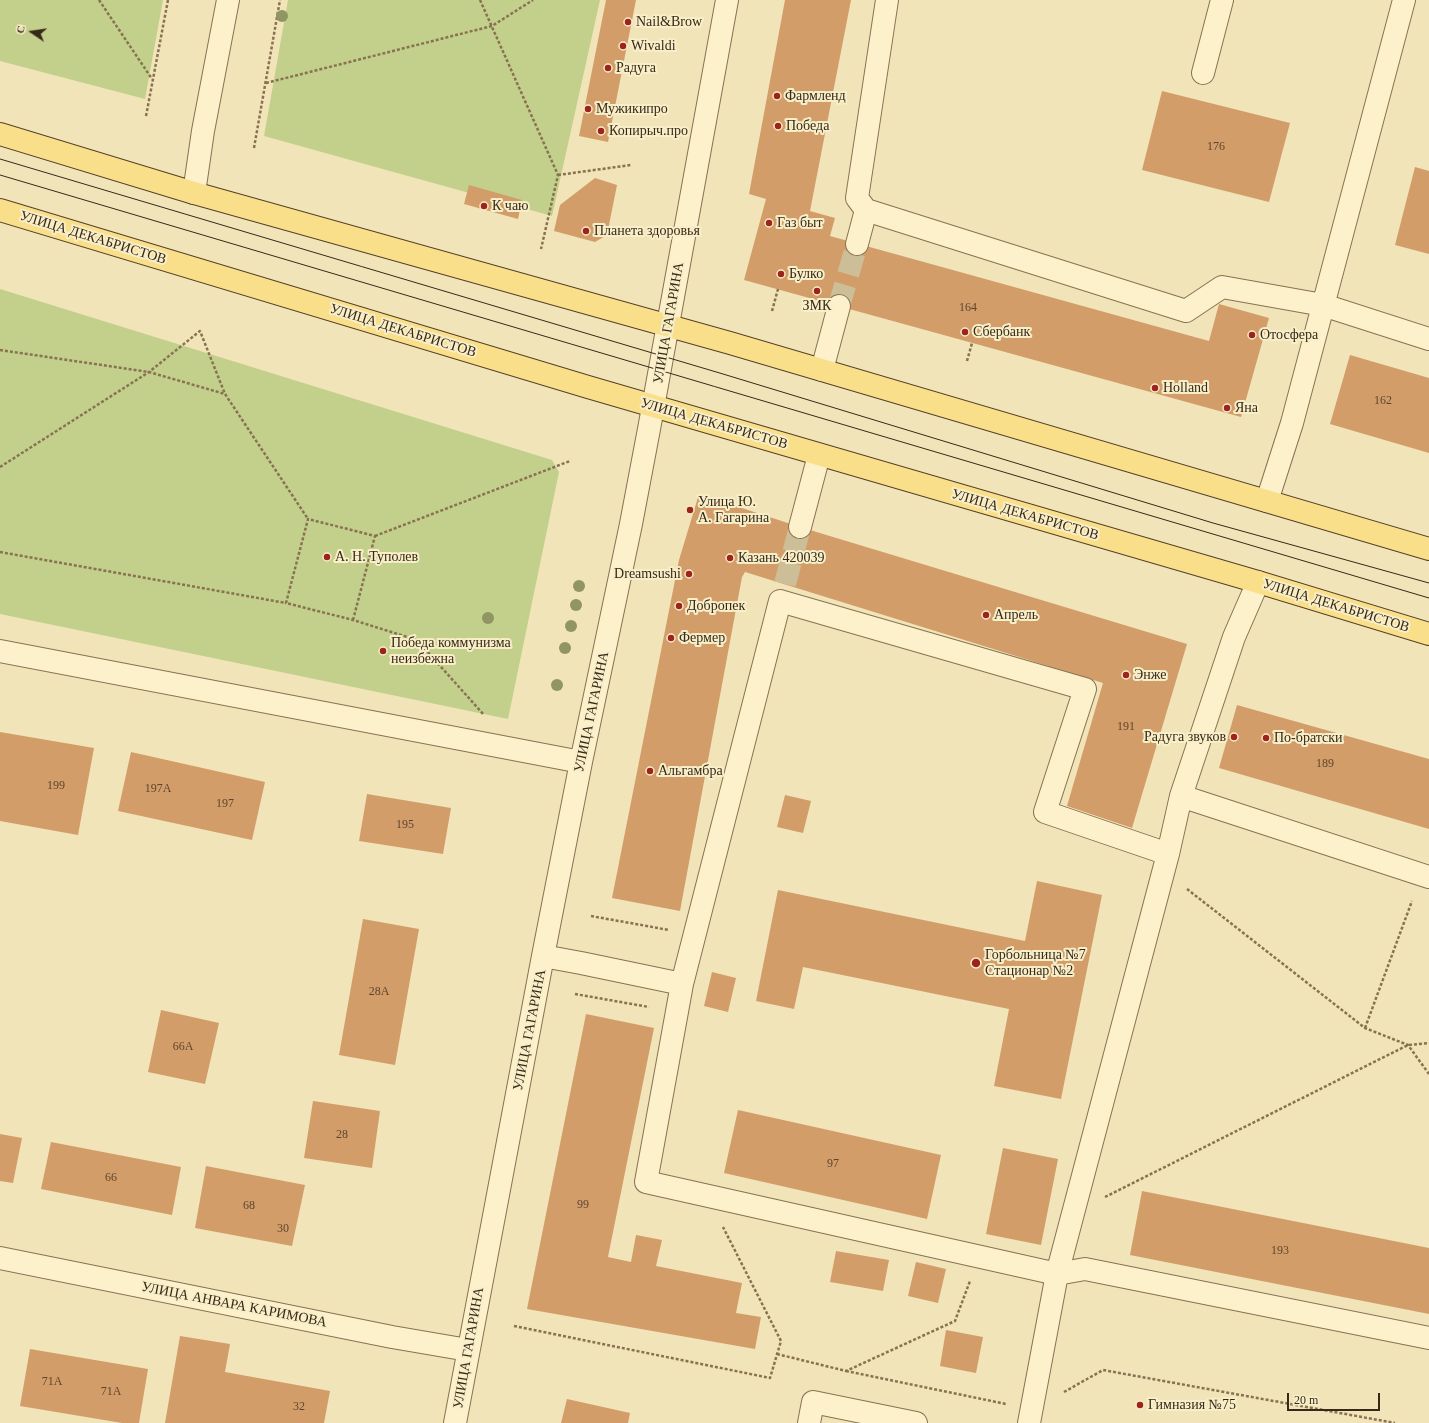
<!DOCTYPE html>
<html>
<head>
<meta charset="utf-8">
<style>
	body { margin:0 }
	#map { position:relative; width:1429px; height:1423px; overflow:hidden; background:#f1e4b8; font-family:Georgia,serif }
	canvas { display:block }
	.north { position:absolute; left:12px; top:12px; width:40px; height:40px; -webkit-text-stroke:3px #f8eec8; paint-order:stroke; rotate:283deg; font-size:11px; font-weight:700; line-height:16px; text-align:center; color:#362919 }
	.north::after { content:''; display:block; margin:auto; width:14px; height:18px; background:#362919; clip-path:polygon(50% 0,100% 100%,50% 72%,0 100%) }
	.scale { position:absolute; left:1287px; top:1393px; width:93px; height:18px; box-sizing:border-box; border:2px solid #362919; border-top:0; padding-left:5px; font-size:12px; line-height:14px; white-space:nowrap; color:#362919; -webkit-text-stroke:3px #f8eec8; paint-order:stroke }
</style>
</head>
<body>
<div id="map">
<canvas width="1429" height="1423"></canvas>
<div class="north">С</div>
<div class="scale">20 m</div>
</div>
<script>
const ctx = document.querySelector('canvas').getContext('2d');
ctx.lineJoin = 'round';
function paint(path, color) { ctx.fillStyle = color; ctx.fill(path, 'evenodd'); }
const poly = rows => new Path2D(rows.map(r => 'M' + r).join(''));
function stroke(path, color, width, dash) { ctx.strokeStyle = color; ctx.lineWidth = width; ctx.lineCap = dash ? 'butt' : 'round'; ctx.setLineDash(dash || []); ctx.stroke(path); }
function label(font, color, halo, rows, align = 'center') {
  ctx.font = font + ' Georgia,serif'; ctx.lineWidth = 4; ctx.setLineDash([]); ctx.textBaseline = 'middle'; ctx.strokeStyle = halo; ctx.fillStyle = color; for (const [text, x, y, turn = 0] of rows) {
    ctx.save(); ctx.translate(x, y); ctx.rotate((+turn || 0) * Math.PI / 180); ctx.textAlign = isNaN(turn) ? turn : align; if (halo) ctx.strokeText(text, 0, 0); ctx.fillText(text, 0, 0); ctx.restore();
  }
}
const green = poly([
	[0,0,163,0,145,99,0,61],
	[288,0,600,0,552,216,264,136],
	[0,289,552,460,559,472,508,719,0,614]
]);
const building = poly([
	[606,0,636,0,608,142,579,136],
	[785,0,851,0,810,211,835,218,830,236,1209,341,1219,304,1269,318,1241,417,744,280,766,199,749,194],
	[1162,91,1290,123,1269,202,1142,170],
	[1415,167,1429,171,1429,254,1395,245],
	[595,178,617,185,607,235,595,242,554,231,560,205],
	[469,185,522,200,518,219,464,204],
	[1350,355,1429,378,1429,453,1330,424],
	[699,494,800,527,1187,644,1132,828,1067,806,1103,683,745,572,742,577,680,911,612,898,679,560],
	[1237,705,1429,759,1429,829,1219,768],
	[0,732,94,748,78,835,0,821],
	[131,752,265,782,252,840,118,811],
	[367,794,451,808,443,854,359,841],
	[785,795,811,801,803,833,777,827],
	[1037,881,1102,895,1061,1099,994,1086,1009,1009,803,967,794,1009,756,1001,778,890,1025,941],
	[363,919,419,929,395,1065,339,1055],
	[712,972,736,978,728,1012,704,1006],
	[161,1010,219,1023,205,1084,148,1072],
	[586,1014,654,1028,608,1257,631,1262,636,1235,662,1240,656,1266,742,1283,736,1313,761,1317,755,1349,527,1309],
	[313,1101,380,1111,372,1168,304,1158],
	[738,1110,941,1155,927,1219,724,1173],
	[0,1134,22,1138,13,1183,0,1181],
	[51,1142,181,1167,172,1215,41,1189],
	[1003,1148,1058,1159,1041,1245,986,1234],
	[206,1166,305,1185,292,1246,195,1228],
	[1142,1191,1429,1248,1429,1314,1130,1255],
	[836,1251,889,1260,883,1291,830,1282],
	[916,1262,946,1269,938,1303,908,1296],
	[946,1330,983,1337,976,1373,940,1366],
	[180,1336,230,1344,225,1372,330,1391,324,1423,165,1423],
	[30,1349,148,1369,139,1423,122,1423,20,1406],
	[567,1399,630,1413,628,1423,561,1423]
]);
const minorTunnel = poly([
	[839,306,857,244],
	[785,584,800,527]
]);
const path = poly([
	[99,0,152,79],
	[480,0,558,175,541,249],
	[266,83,492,26,533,0],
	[146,116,168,0],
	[254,148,280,0],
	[558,175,631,165],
	[772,311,778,289],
	[0,350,149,372,225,394],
	[967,361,972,343],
	[0,467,149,372,200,331,225,394,308,519],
	[375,536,570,461],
	[0,552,286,603],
	[353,620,375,536,308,519,286,603,353,620,417,640,484,715],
	[1187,889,1365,1028,1408,1045,1429,1074],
	[591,916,669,930],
	[575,994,649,1007],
	[1365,1028,1412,901],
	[1105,1197,1408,1045,1429,1043],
	[514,1326,770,1378,781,1341,723,1227],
	[777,1354,846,1371,955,1321,970,1281],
	[846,1371,1006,1404],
	[1064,1392,1103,1370,1395,1423]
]);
const minor = poly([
	[887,0,857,198,866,210,1186,311,1222,287,1323,305,1429,339],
	[1203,73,1222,0],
	[194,193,203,131,228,0],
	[857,244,866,210],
	[822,370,839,306],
	[1267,501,1292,423,1404,0],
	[800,527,819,455],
	[1258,582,1234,637,1181,796,1168,854,1057,1274,1085,1269,1429,1338],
	[0,651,581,762],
	[1181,796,1429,877],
	[543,956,581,963,682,984],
	[0,1258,392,1337,468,1350],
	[455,1423,543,956,581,762,631,524,649,429,727,0],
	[809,1423,813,1402,916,1423],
	[1029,1423,1057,1274,646,1182,682,984,780,601,1085,689,1045,812,1168,854]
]);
const major = poly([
	[0,134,194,193,730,343,1429,549],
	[0,210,588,387,1258,582,1429,634]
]);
const tram = poly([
	[0,159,723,374,1213,523,1429,583],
	[0,175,1429,598]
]);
const trees = [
	[282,16],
	[579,586],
	[576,605],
	[488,618],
	[571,626],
	[565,648],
	[557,685]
];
const markers = [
	[628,22,4,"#9c241d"],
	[623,46,4,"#9c241d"],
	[608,68,4,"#9c241d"],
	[777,96,4,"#9c241d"],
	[588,109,4,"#9c241d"],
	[778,126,4,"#9c241d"],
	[601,131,4,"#9c241d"],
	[484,206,4,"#9c241d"],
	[769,223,4,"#9c241d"],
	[586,231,4,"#9c241d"],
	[781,274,4,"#9c241d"],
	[817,291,4,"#9c241d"],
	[965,332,4,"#9c241d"],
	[1252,335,4,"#9c241d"],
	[1155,388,4,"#9c241d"],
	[1227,408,4,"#9c241d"],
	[690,510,4,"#9c241d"],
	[327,557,4,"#9c241d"],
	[730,558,4,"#9c241d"],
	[689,574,4,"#9c241d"],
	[679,606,4,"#9c241d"],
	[986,615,4,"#9c241d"],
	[671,638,4,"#9c241d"],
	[383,651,4,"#9c241d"],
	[1126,675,4,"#9c241d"],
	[1234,737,4,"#9c241d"],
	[1266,738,4,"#9c241d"],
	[650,771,4,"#9c241d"],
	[976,963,5,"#9c241d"],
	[1140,1405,4,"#9c241d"]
];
const numberNames = [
	["176",1216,147],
	["164",968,308],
	["162",1383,401],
	["191",1126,727],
	["189",1325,764],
	["199",56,786],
	["197А",158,789],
	["197",225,804],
	["195",405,825],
	["28А",379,992],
	["66А",183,1047],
	["28",342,1135],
	["97",833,1164],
	["66",111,1178],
	["99",583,1205],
	["68",249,1206],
	["30",283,1229],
	["193",1280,1251],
	["71А",52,1382],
	["71А",111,1392],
	["32",299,1407]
];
const poiNames = [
	["Nail&Brow",636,22],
	["Wivaldi",631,46],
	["Радуга",616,68],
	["Фармленд",785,96],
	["Мужикипро",596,109],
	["Победа",786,126],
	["Копирыч.про",609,131],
	["К чаю",492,206],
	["Газ быт",777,223],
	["Планета здоровья",594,231],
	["Булко",789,274],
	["ЗМК",817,306,"center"],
	["Сбербанк",973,332],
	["Отосфера",1260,335],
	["Holland",1163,388],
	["Яна",1235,408],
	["Улица Ю.",698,502],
	["А. Гагарина",698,518],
	["А. Н. Туполев",335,557],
	["Казань 420039",738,558],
	["Dreamsushi",681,574,"right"],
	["Добропек",687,606],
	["Апрель",994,615],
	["Фермер",679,638],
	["Победа коммунизма",391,643],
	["неизбежна",391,659],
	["Энже",1134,675],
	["Радуга звуков",1226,737,"right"],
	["По-братски",1274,738],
	["Альгамбра",658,771],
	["Горбольница №7",985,955],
	["Стационар №2",985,971],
	["Гимназия №75",1148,1405]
];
const streetNames = [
	["УЛИЦА ДЕКАБРИСТОВ",93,238,17],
	["УЛИЦА ГАГАРИНА",669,323,-80],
	["УЛИЦА ДЕКАБРИСТОВ",403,331,17],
	["УЛИЦА ДЕКАБРИСТОВ",714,424,16],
	["УЛИЦА ДЕКАБРИСТОВ",1025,515,16],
	["УЛИЦА ДЕКАБРИСТОВ",1336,606,17],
	["УЛИЦА ГАГАРИНА",592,712,-78],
	["УЛИЦА ГАГАРИНА",530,1030,-79],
	["УЛИЦА АНВАРА КАРИМОВА",234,1305,11],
	["УЛИЦА ГАГАРИНА",469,1348,-80]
];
paint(green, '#c3d08b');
paint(building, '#d39d6a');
stroke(minorTunnel, '#ccbf98', 22, [22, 11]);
stroke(minor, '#887252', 24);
stroke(major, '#554027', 24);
stroke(path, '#887252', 2.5, [3, 2]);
stroke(minor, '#fcf1cb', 22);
stroke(major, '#fadf8a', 22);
stroke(tram, '#362919', 1);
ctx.fillStyle = '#919563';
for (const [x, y] of trees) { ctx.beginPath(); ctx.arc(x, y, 6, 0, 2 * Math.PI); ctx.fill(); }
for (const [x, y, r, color] of markers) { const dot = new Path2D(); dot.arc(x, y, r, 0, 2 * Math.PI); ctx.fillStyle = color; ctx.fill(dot); stroke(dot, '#f8eec8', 1.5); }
label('12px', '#5d462d', null, numberNames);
label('14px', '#362919', '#f8eec8', poiNames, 'left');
label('14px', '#362919', '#f8eec8', streetNames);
</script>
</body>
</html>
